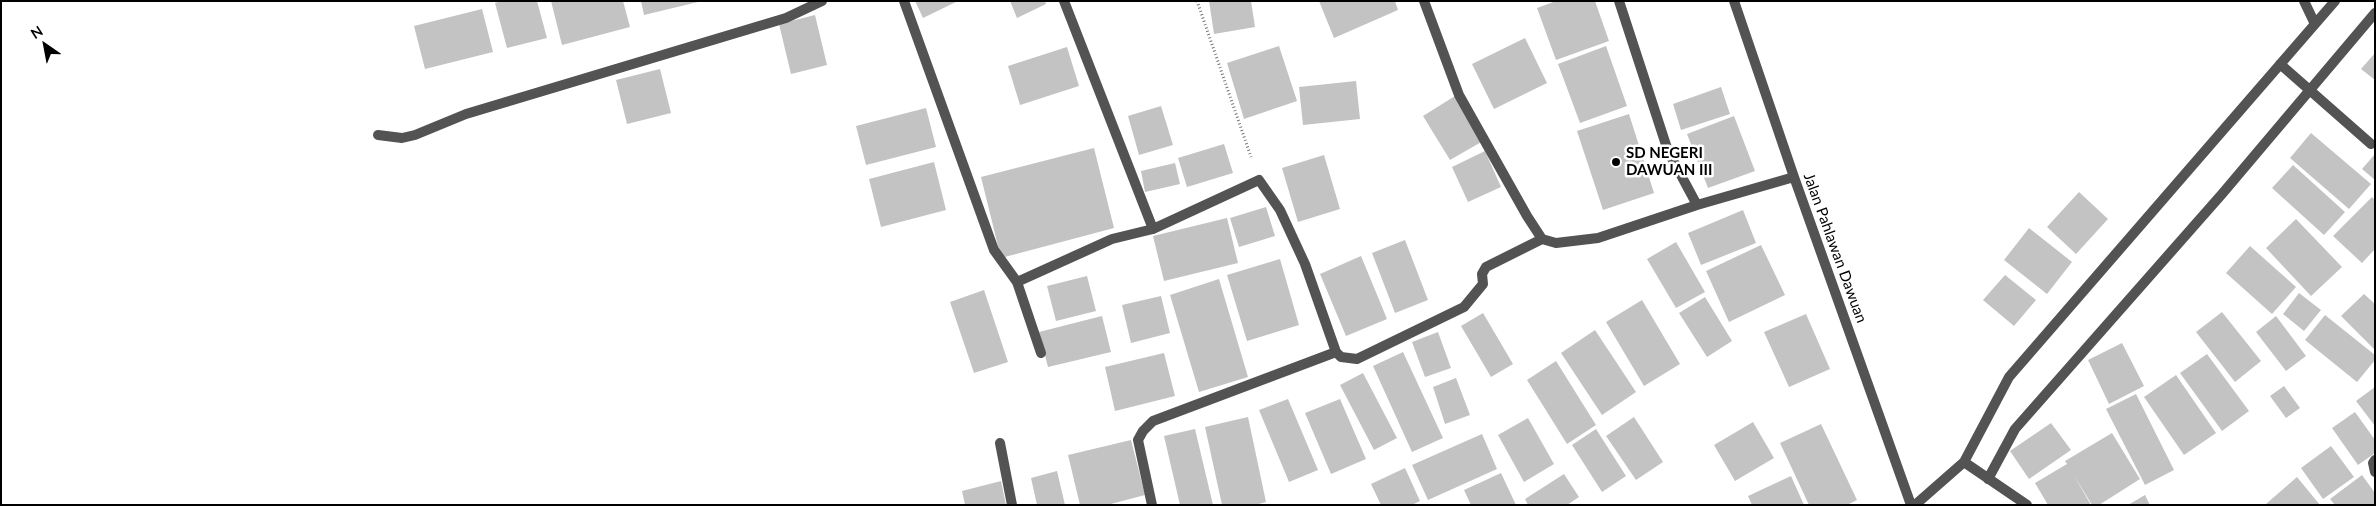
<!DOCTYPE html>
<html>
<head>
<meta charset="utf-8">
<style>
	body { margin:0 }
	#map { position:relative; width:2376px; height:506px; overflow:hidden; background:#fff; font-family:Lato,sans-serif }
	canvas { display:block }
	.frame { position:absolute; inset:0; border:2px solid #000; pointer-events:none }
	.north { position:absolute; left:20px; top:20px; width:50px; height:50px; -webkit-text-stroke:4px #fff; paint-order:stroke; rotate:327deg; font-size:14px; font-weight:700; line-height:20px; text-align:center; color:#000 }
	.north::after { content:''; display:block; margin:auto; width:18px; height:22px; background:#000; clip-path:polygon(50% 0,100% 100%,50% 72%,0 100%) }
</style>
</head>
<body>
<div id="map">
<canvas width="2376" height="506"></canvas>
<div class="frame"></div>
<div class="north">N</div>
</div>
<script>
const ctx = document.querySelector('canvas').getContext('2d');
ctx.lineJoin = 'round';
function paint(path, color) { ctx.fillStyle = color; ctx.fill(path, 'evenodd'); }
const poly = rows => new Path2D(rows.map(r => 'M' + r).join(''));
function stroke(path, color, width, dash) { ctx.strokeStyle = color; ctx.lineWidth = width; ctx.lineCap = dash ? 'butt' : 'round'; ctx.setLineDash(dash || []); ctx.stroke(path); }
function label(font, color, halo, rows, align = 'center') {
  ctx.font = font + ' Lato,sans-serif'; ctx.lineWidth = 5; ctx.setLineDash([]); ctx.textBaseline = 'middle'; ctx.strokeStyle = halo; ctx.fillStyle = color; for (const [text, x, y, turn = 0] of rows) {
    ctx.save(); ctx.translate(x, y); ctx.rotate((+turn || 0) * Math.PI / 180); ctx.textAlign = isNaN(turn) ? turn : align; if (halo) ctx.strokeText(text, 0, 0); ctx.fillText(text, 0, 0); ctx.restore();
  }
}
const building = poly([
	[501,1,537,1,547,38,507,48,495,3],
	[551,1,623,1,630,27,562,45],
	[641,1,698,1,698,2,644,15],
	[915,1,958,1,923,18],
	[1010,1,1045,1,1046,4,1017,18],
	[1209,1,1251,1,1255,27,1214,34],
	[1319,1,1395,1,1398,10,1334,38],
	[1556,1,1595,1,1609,41,1556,60,1537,8],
	[482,9,493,52,425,69,414,26],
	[815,15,827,65,791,74,779,24],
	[1525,38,1547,83,1494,109,1472,64],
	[1279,46,1297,101,1244,119,1227,63],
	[1606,46,1627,106,1580,123,1558,64],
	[1067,47,1079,86,1020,105,1008,66],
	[2375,53,2375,80,2361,69],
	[660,69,671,113,627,124,616,80],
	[1356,81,1360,119,1303,125,1299,87],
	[1721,87,1730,114,1681,130,1673,104],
	[1455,96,1483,141,1450,160,1423,116],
	[1161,106,1173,145,1139,155,1128,116],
	[926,108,936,147,866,165,856,126],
	[1629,114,1654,193,1603,210,1577,131],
	[1734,116,1755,171,1708,188,1687,134],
	[2311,133,2371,184,2349,209,2290,158],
	[1224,144,1233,173,1187,187,1178,158],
	[1094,148,1114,228,1001,258,981,177],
	[1485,151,1501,187,1468,202,1452,167],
	[2375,154,2375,180,2362,169],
	[1324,155,1340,209,1298,222,1282,168],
	[934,162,946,210,881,227,869,179],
	[1175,163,1180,184,1145,192,1141,171],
	[2293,165,2345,212,2324,235,2272,188],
	[2079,192,2108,219,2076,254,2047,227],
	[2372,197,2375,200,2375,249,2362,263,2333,236],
	[1266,207,1275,236,1239,247,1230,218],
	[1743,210,1756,243,1701,265,1688,233],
	[1227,218,1238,263,1164,281,1153,236],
	[2296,219,2342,267,2311,296,2266,248],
	[2029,228,2072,262,2047,294,2004,260],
	[1405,240,1428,300,1395,313,1372,253],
	[1676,242,1705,292,1676,308,1647,259],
	[1761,245,1785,295,1729,322,1706,271],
	[2250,246,2296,287,2272,314,2226,273],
	[1361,256,1387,319,1346,336,1320,274],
	[1280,259,1299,325,1247,341,1227,275],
	[2005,275,2036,300,2014,326,1983,300],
	[1087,276,1096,311,1056,321,1047,286],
	[1219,279,1248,377,1199,392,1170,295],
	[984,290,1008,362,974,373,950,302],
	[2299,293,2321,310,2304,331,2283,314],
	[2364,294,2375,304,2375,350,2341,316],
	[1161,296,1170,333,1131,343,1122,305],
	[1705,297,1732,341,1707,357,1679,313],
	[1642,300,1680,364,1644,386,1606,322],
	[2222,312,2261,361,2235,382,2196,332],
	[1483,313,1513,364,1491,377,1461,326],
	[1806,314,1830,369,1789,387,1764,332],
	[2325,315,2375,355,2375,360,2357,382,2305,340],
	[1102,316,1111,352,1048,367,1039,332],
	[2276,316,2306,356,2286,371,2256,332],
	[1595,330,1636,392,1602,415,1561,353],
	[1438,332,1451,368,1425,377,1412,342],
	[2122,343,2144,386,2109,404,2088,360],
	[1403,352,1443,438,1412,452,1373,366],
	[1164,353,1175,396,1115,411,1105,367],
	[2207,354,2249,411,2222,431,2180,373],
	[1556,361,1596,425,1567,444,1527,380],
	[1363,373,1397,438,1374,450,1340,385],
	[2176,375,2216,433,2184,455,2144,397],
	[1456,378,1470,415,1445,424,1433,387],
	[2284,386,2300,408,2286,418,2270,396],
	[2375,387,2375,426,2356,401],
	[2136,394,2174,470,2145,485,2106,409],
	[1288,399,1318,470,1289,482,1259,410],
	[1340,399,1366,459,1331,474,1305,413],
	[2355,412,2375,440,2375,453,2358,465,2332,428],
	[1248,417,1266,502,1255,505,1222,505,1205,427],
	[1634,417,1663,462,1636,480,1606,436],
	[1528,418,1554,464,1524,482,1498,435],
	[1753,422,1774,458,1735,481,1714,445],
	[2051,423,2071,450,2029,479,2010,451],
	[1821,424,1857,500,1847,505,1809,505,1780,443],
	[1195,429,1213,505,1180,505,1164,436],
	[1596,429,1626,476,1602,492,1572,445],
	[2112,433,2140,479,2099,505,2092,505,2073,474,2091,505,2048,505,2035,483,2067,464,2065,461],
	[1482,434,1497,469,1428,500,1412,465],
	[1131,440,1145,495,1107,505,1080,505,1068,455],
	[2331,446,2354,477,2323,499,2301,468],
	[1405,468,1420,501,1412,505,1381,505,1371,484],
	[1057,471,1065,505,1037,505,1031,478],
	[1501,473,1516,505,1471,505,1464,490],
	[1564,474,1579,497,1567,505,1528,505,1525,499],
	[2362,475,2375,493,2375,505,2335,505,2330,499],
	[1791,476,1804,505,1752,505,1748,496],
	[2297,477,2320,505,2268,505,2266,504],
	[1001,481,1006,505,965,505,962,491],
	[2145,495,2150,505,2128,505]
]);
const path = poly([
	[1197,1,1251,157]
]);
const street = poly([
	[904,1,994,250,1017,282,1041,353],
	[1064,1,1153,229],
	[1424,1,1459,95,1527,216,1542,239,1556,243,1598,238,1697,205],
	[1619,1,1668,151,1697,205,1794,177],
	[1734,1,1794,177,1911,505],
	[2304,1,2315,24],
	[2280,64,2371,144],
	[378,135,402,138,415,135,466,114,786,18,822,1],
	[1017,282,1112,239,1153,229,1259,180,1280,210,1305,264,1336,352,1341,357,1357,359,1464,307,1483,284,1482,274,1486,267,1542,239],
	[1000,443,1012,505],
	[2375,460,2373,463,2375,472],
	[1964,462,2027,505],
	[1988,479,2015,429,2222,194,2375,13],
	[1152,505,1138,440,1143,431,1153,421,1336,352],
	[1915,505,1964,462,2009,377,2335,1]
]);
const markers = [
	[1616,162,5,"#000"]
];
const poiNames = [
	["SD NEGERI",1626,153],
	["DAWUAN III",1626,170]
];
const streetNames = [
	["Jalan Pahlawan Dawuan",1835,248,70]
];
paint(building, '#c3c3c3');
stroke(path, '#757575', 3, [1, 2.5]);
stroke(street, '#535353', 10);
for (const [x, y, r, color] of markers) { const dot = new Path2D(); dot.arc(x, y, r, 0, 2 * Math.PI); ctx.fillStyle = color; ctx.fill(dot); stroke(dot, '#fff', 2); }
label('bold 15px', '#000', '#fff', poiNames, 'left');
label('15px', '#000', '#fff', streetNames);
</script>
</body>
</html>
